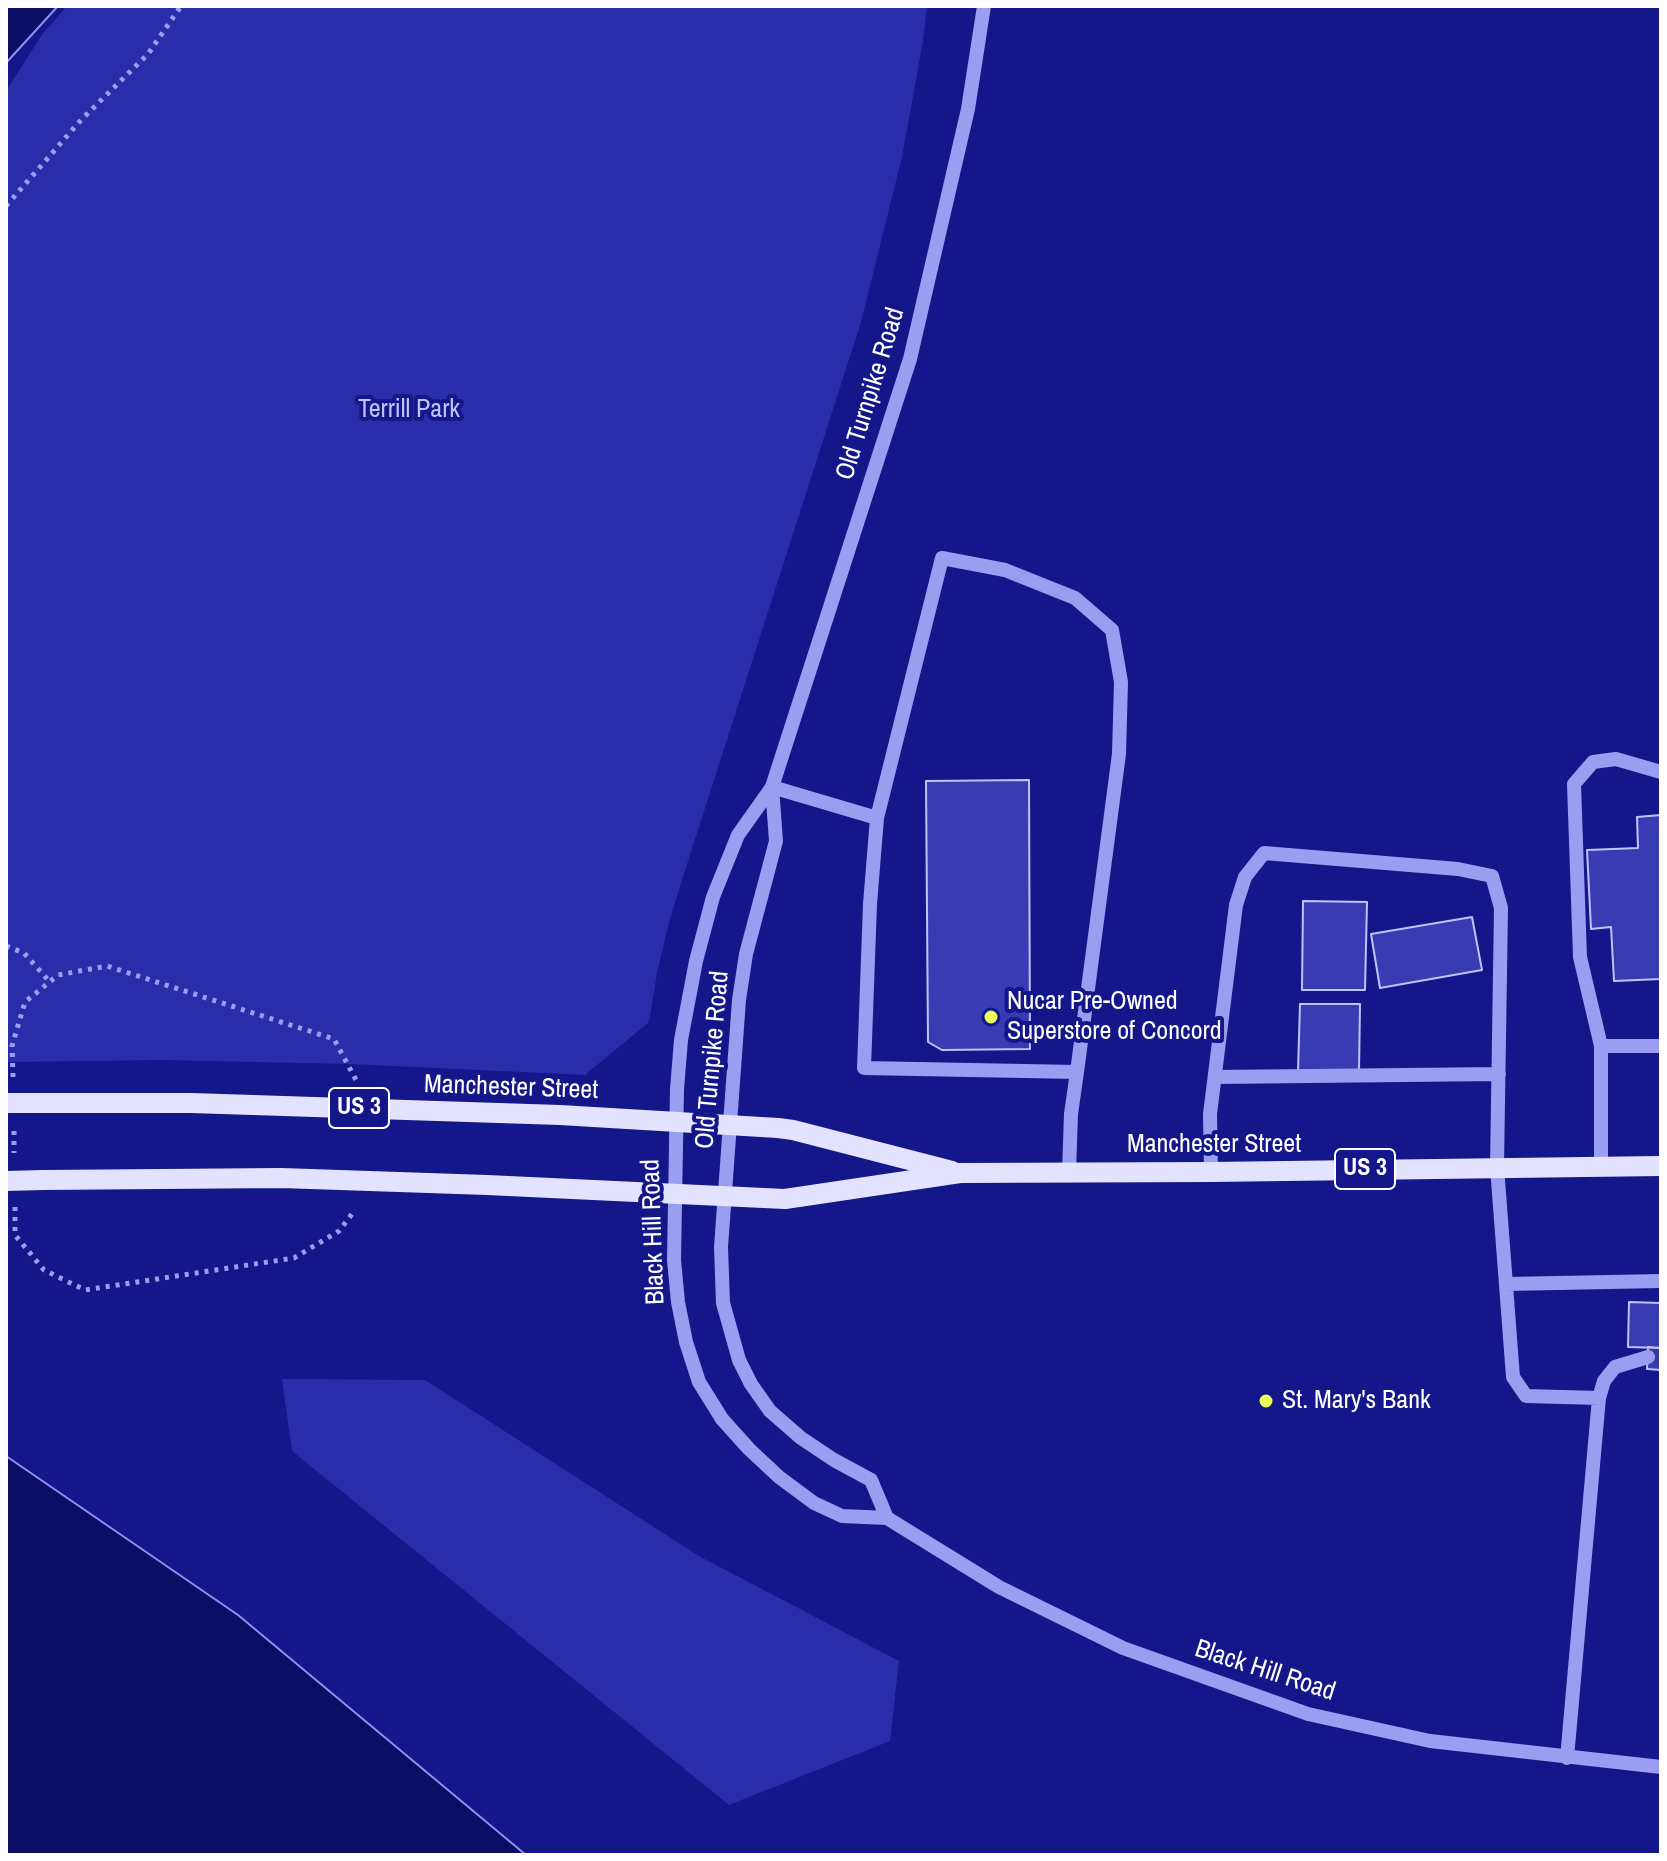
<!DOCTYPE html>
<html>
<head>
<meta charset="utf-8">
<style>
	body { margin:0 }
	#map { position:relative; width:1667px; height:1861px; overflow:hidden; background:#131789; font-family:"Archivo Narrow",sans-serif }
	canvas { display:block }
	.frame { position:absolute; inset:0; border:8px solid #fff; pointer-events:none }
</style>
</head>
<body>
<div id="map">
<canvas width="1667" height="1861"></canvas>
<div class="frame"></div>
</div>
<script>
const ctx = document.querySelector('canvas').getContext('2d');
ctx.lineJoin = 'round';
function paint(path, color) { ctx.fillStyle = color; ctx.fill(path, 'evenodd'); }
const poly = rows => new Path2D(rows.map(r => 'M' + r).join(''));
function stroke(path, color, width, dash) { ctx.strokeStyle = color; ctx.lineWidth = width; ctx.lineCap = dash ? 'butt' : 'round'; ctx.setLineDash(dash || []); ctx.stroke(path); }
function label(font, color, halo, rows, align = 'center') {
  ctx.font = font + ' "Archivo Narrow",sans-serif'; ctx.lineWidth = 8; ctx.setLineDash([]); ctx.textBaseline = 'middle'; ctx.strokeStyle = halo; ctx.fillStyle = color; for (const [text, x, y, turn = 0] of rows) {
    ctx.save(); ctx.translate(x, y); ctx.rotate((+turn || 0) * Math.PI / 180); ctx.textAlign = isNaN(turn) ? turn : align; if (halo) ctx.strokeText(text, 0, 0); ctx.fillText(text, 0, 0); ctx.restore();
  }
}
const green = poly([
	[67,6,927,6,923,41,902,157,861,322,681,883,668,926,657,973,649,1022,585,1075,351,1064,163,1060,6,1062,6,91,43,33],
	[282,1379,425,1380,699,1556,899,1661,890,1741,729,1805,292,1451]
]);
const water = poly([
	[6,6,58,6,6,63,6,6],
	[6,1456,238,1615,526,1855,6,1855,6,1456]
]);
const building = poly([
	[1029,780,1030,1049,942,1050,928,1042,926,781,1029,780],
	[1661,815,1661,979,1614,981,1611,927,1591,929,1587,850,1638,848,1637,817,1661,815],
	[1303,901,1367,902,1365,990,1302,990,1303,901],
	[1472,917,1482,970,1380,988,1371,934,1472,917],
	[1300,1004,1360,1004,1359,1072,1298,1071,1300,1004],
	[1629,1302,1661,1303,1661,1348,1628,1347,1629,1302],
	[1648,1347,1661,1348,1661,1370,1647,1369,1648,1347]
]);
const minorTunnel = poly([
	[1648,1357,1661,1356]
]);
const path = poly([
	[6,206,81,120,148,54,181,6],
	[6,946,24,953,50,982],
	[13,1077,12,1046,25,1002,58,975,107,966,334,1039,356,1080],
	[14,1131,14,1153],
	[15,1207,15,1235,44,1270,85,1290,294,1258,339,1231,352,1214,352,1209]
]);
const minor = poly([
	[984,6,968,109,910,359,772,787,738,835,713,897,696,961,681,1040,677,1089,674,1260,678,1302,686,1342,699,1382,722,1419,749,1449,779,1477,814,1503,842,1516,887,1518,999,1587,1123,1648,1308,1714,1430,1741,1661,1767],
	[772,787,776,841,746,954,739,1000,721,1247,723,1303,739,1360,751,1384,770,1411,801,1438,834,1460,871,1480,887,1518],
	[772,787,877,818],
	[1601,1046,1580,957,1574,784,1593,762,1616,759,1661,772],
	[1215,1077,1499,1074],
	[1601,1166,1601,1046,1661,1046],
	[1069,1172,1071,1114,1077,1072,864,1068,870,904,877,818,942,558,1005,570,1075,598,1112,630,1121,682,1119,754,1077,1072],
	[1211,1172,1210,1114,1236,905,1245,877,1264,853,1458,869,1492,876,1501,908,1497,1167,1513,1377,1526,1396,1599,1398,1567,1758],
	[1506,1284,1661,1281],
	[1599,1398,1604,1381,1615,1367,1648,1357]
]);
const major = poly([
	[42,1103,191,1103,560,1115,778,1128,793,1130,952,1171],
	[43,1180,281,1178,487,1185,785,1199,960,1173,1211,1172,1661,1166]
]);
const majorBridge = poly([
	[6,1103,42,1103],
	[6,1181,43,1180]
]);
const markers = [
	[991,1017,8,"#ebff59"],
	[1266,1401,8,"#ebff59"]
];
const shields = [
	[359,1108,60],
	[1365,1169,60]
];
const shieldNames = [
	["US 3",359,1108],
	["US 3",1365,1169]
];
const streetNames = [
	["Old Turnpike Road",871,394,-73],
	["Old Turnpike Road",713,1060,-85],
	["Manchester Street",511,1088,2],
	["Manchester Street",1214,1145],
	["Black Hill Road",654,1232,-92],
	["Black Hill Road",1265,1671,18]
];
const parkNames = [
	["Terrill Park",409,410]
];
const poiNames = [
	["Nucar Pre-Owned",1007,1002],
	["Superstore of Concord",1007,1032],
	["St. Mary's Bank",1282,1401]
];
paint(green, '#282eaa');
paint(water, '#0c0e66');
stroke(water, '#8c91f3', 2);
paint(building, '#373cb2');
stroke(building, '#c0c3fb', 2);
stroke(minorTunnel, '#363a9b', 14, [14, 7]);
stroke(path, '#9a9ef0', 5, [4, 6]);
stroke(minor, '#9a9ef0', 14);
stroke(major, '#e3e3ff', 20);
stroke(majorBridge, '#e3e3ff', 20);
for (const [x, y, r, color] of markers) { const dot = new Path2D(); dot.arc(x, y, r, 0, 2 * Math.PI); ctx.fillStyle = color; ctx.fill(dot); stroke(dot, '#131789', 3); }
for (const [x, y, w] of shields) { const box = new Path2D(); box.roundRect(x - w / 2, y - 20, w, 40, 6); ctx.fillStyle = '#131789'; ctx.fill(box); stroke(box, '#fff', 2); }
label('bold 24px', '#fff', null, shieldNames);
label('26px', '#fff', '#131789', streetNames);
label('26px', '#c0c3fb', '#131789', parkNames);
label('26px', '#fff', '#131789', poiNames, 'left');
</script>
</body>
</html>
